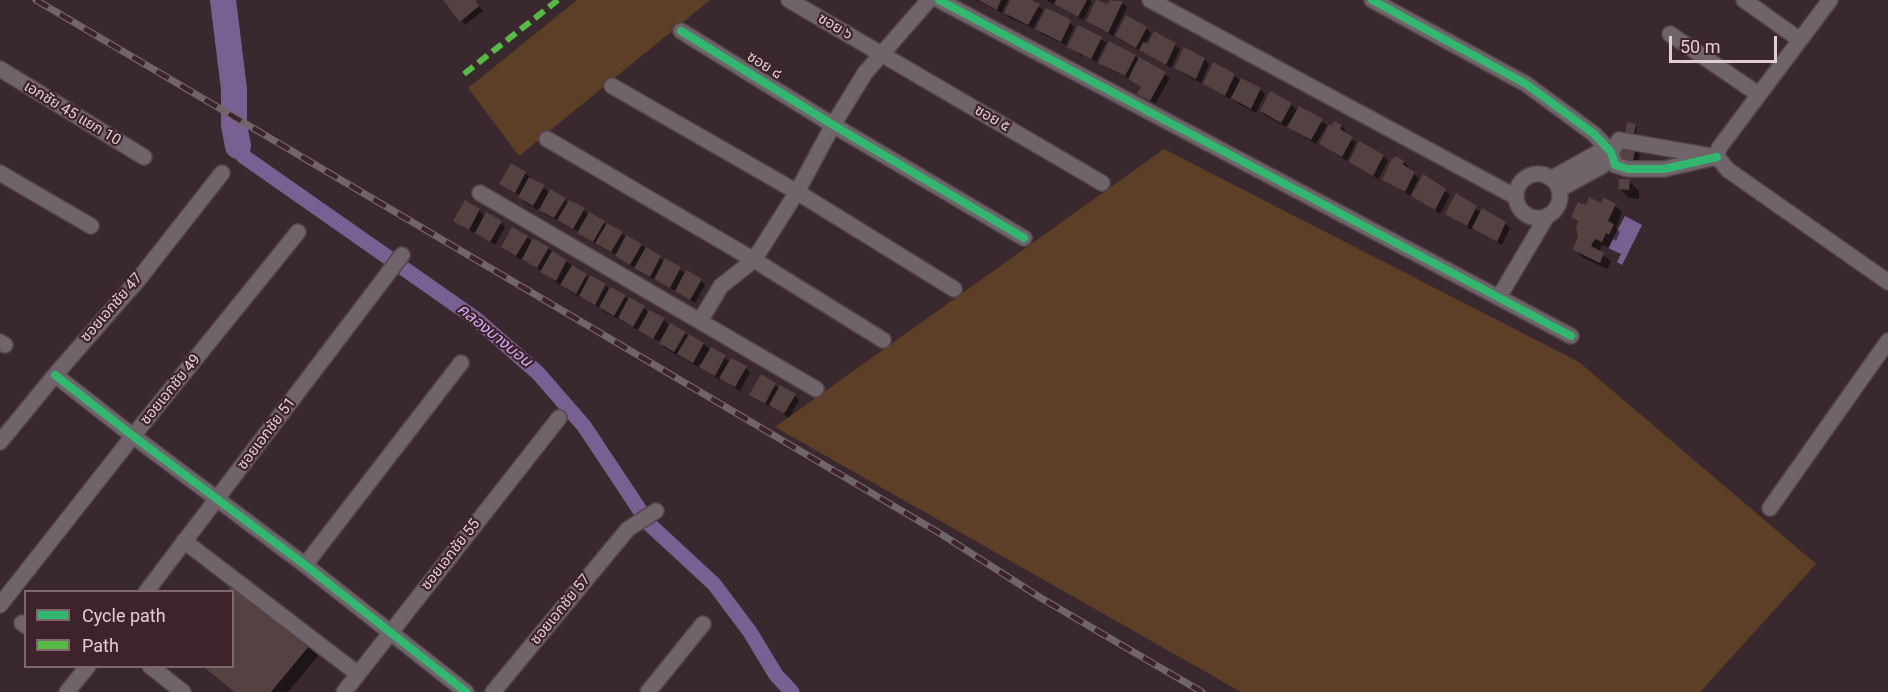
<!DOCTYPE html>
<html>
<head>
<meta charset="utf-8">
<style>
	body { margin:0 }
	#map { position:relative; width:1888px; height:692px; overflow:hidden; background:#39292e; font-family:Roboto,sans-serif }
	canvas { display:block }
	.legend { position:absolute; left:24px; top:590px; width:210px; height:78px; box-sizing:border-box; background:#3f232b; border:2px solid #80676e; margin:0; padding:8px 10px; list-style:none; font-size:18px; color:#e1ced3 }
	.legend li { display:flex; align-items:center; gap:12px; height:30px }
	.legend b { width:30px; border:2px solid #80676e }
	.scale { position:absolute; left:1669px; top:36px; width:108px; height:27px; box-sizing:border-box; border:3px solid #e1ced3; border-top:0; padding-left:8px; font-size:18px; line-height:21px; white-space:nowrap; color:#e1ced3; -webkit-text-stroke:4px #3f232b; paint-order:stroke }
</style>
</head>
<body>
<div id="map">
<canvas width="1888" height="692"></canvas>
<ul class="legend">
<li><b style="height:8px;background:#33b770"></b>Cycle path</li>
<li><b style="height:8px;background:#58b947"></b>Path</li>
</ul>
<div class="scale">50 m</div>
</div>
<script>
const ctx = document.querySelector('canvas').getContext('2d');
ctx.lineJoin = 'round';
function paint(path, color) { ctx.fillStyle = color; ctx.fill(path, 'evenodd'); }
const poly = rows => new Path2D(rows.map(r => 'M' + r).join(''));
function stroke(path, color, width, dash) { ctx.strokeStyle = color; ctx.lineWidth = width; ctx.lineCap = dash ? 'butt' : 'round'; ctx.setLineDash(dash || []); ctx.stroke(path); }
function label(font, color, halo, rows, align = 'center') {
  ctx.font = font + ' Roboto,"Noto Sans Thai",sans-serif'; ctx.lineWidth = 4.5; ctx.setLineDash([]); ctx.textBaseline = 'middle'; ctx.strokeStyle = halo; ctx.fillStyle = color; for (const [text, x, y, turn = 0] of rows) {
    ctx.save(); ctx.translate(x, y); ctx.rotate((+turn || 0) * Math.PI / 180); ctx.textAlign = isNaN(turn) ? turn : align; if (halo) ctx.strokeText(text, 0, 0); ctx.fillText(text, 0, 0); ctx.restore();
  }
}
const green = poly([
	[577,0,710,0,519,156,468,88],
	[1164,149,1579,362,1816,564,1700,692,1241,692,775,427]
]);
const water = poly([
	[1625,216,1642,225,1622,265,1617,262,1621,254,1608,248]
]);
const shadow = poly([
	[445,0,474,0,483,11,465,25],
	[976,0,1008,0,1002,13],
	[1012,0,1028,0,1043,10,1033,28,1010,18,1006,13],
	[1046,0,1090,0,1092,2,1083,20],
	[1111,0,1118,0,1127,7,1113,36,1092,25,1087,21,1108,6],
	[1067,19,1074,27,1066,45,1042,34,1037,29],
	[1146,28,1151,33,1145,44,1148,46,1155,33,1180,49,1171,68,1121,40,1117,36],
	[1101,39,1106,43,1096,62,1083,55,1082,56,1069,46],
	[1135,56,1170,78,1155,104,1139,94,1143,88,1130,79,1105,67,1100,63],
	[1204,59,1209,64,1201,83,1181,72,1176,68],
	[1234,75,1241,81,1260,89,1265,94,1256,113,1237,103,1231,96,1230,99,1210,88,1205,83],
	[1291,104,1297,111,1299,108,1327,125,1316,144,1294,131,1287,124,1286,127,1266,116,1261,111],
	[1335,123,1342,126,1346,131,1345,134,1356,142,1347,161,1320,144],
	[1636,125,1637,127,1636,135,1627,132],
	[1635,149,1640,153,1637,168,1619,161],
	[1383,156,1388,161,1378,179,1351,161],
	[1404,162,1408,166,1407,169,1419,178,1410,196,1384,179],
	[525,173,550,193,584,210,589,215,641,245,665,262,666,261,686,274,701,280,705,285,695,303,676,290,675,291,655,278,655,280,640,272,616,255,584,237,579,232,545,214,539,208,538,210,524,202,520,196,501,184],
	[1424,176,1450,195,1440,214,1413,196],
	[1629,181,1639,191,1639,199,1629,198,1619,188],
	[1456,196,1481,212,1505,223,1510,228,1502,245,1479,232,1473,227,1472,230,1447,214],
	[1602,205,1615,205,1622,212,1616,228,1620,232,1616,241,1613,239,1609,248,1602,245,1599,252,1611,261,1607,269,1582,257,1575,249,1579,237,1579,223,1573,217,1586,207],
	[479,210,485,217,501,222,505,227,495,245,475,231,474,233,455,221],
	[527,237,533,243,548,248,590,279,605,285,610,290,611,289,644,308,649,313,650,312,664,320,670,326,704,344,710,350,711,349,730,362,746,368,750,372,740,391,721,378,720,380,706,371,699,365,698,367,665,348,659,341,644,334,639,329,638,330,605,312,600,307,600,308,582,296,581,298,567,290,522,257,521,260,502,247],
	[761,376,780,389,795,395,799,400,789,418,771,405,770,407,755,399,751,395],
	[232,587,309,646,318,656,288,692,234,692,201,666,232,666]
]);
const canal = poly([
	[238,146,243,156,476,319,538,373,584,426,649,524,714,584,750,632,776,675,792,692]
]);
const river = poly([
	[223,0,234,89,234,125,238,146]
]);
const building = poly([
	[443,0,475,0,479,6,460,22],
	[978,0,1001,0,997,10],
	[1010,0,1031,0,1040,4,1028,25,1004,13],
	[1056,0,1087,0,1078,17,1054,4],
	[1096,0,1108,4,1110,0,1123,1,1108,33,1086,21],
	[1046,8,1068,18,1071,21,1061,42,1035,29],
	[1126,15,1147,27,1136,48,1115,36],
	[1078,25,1102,37,1091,59,1067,47],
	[1154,31,1176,43,1166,65,1139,50,1143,42,1148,44],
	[1109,41,1136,55,1125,76,1098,63],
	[1184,47,1205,58,1196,79,1174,68],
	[1139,57,1166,72,1150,101,1137,94,1141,87,1128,79],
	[1213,62,1235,74,1225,96,1203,84],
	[1241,78,1261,88,1251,109,1231,98],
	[1270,91,1292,103,1281,123,1260,111],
	[1299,106,1323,119,1311,140,1287,127],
	[1334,121,1342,125,1340,129,1353,137,1342,157,1319,144,1329,124,1332,125],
	[1627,122,1636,124,1634,134,1625,133],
	[1359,141,1384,155,1373,176,1349,162],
	[1621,145,1636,147,1632,165,1618,162],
	[1396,156,1404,161,1403,164,1405,166,1415,172,1405,192,1382,180,1392,158,1394,159],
	[511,163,526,172,515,193,499,184],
	[1423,174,1446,189,1435,210,1411,196],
	[529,177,545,185,533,206,518,197],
	[1619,179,1630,179,1629,190,1618,189],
	[550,189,566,198,554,218,539,210],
	[1456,193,1477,206,1467,226,1445,214],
	[1589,197,1601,203,1603,197,1616,204,1608,221,1614,224,1609,235,1606,233,1602,242,1595,239,1591,246,1604,253,1600,263,1573,250,1578,236,1576,227,1578,221,1571,217,1578,202,1586,205],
	[465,200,480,209,469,230,453,221],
	[569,200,585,208,573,229,557,220],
	[1482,208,1506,222,1497,242,1472,228],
	[486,212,502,221,490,242,475,233],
	[589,212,605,221,593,242,577,233],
	[607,223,623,232,611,252,595,243],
	[512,227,528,236,516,256,501,247],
	[626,235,642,244,630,265,615,256],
	[533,238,549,247,537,268,522,259],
	[646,247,661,256,650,277,634,268],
	[552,251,567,260,556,281,540,272],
	[665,258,681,267,670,288,654,279],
	[572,265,587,274,576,294,560,285],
	[686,270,702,279,690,300,675,291],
	[590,275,606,284,595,305,579,296],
	[610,287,626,295,614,316,599,307],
	[629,297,645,306,633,327,618,318],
	[649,310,665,318,653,339,638,330],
	[670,323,686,332,674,352,659,343],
	[689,334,704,343,693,363,677,354],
	[711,347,726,355,715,376,699,367],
	[731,358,747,366,735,387,719,378],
	[761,374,776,383,765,404,749,395],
	[780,385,796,394,784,414,769,405],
	[232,585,310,645,271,692,234,692,202,666,232,666,232,592,226,592]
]);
const minor = poly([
	[789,0,1102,183],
	[939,0,1571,336],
	[1150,0,1516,197],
	[1372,0,1526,84,1594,134,1611,152,1615,165,1628,169,1664,169,1717,157],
	[1744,0,1800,40],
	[681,31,833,125,1024,238],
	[1670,34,1758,94],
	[0,69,144,157],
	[612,86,797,192,954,289],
	[547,139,754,260,883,340],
	[1717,157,1728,170,1888,282],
	[1717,157,1719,148,1830,0],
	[0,173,91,226],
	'1516 196a22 22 0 1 1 44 0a22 22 0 1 1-44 0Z',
	[1552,178,1597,153,1611,152],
	[1560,189,1602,166,1619,140,1711,156],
	[480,193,816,389],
	[1499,297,1547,216],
	[700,321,721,286,754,260,797,192,833,125,865,73,929,0],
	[0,342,5,345],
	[55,375,133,436,305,565,466,692],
	[0,442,55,375,138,280,222,173],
	[1770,508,1888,341],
	[184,541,358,674],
	[305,565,461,363],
	[146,592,402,255],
	[0,605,133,436,298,232],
	[22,623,26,626],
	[150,666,183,692],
	[67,692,88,666],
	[344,692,559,418],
	[493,692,628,529,656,511],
	[648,692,703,624]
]);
const rail = poly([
	[36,0,941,534,1041,598,1202,692]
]);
const quiet = poly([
	[464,74,558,0]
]);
const cycleway = poly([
	[939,0,1571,336],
	[1372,0,1526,84,1594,134,1611,152,1615,165,1628,169,1664,169,1717,157],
	[681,31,833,125,1024,238],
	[55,375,133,436,305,565,466,692]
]);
const streetNames = [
	["ซอย ๖",835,27,30],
	["ซอย ๘",764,66,32],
	["เอกชัย 45 แยก 10",72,114,31],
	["ซอย ๕",992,119,30],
	["ซอยเอกชัย 47",112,308,-49],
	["ซอยเอกชัย 49",171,390,-51],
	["ซอยเอกชัย 51",267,434,-53],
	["ซอยเอกชัย 55",451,555,-52],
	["ซอยเอกชัย 57",561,610,-51]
];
const waterNames = [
	["คลองบางบอน",494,336,39]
];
paint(green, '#5d3e26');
paint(water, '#786092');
paint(shadow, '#0007');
stroke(canal, '#786092', 15);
stroke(river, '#786092', 26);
paint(building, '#544141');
stroke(minor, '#524549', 18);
stroke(minor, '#6f646a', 15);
stroke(rail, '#71656a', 7);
stroke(rail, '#3f232b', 4.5, [14]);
stroke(quiet, '#58b947', 6, [12, 6]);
stroke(cycleway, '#33b770', 8);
label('15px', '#e1ced3', '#3f232b', streetNames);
label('italic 16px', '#d2adfe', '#3f232b', waterNames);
</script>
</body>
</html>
